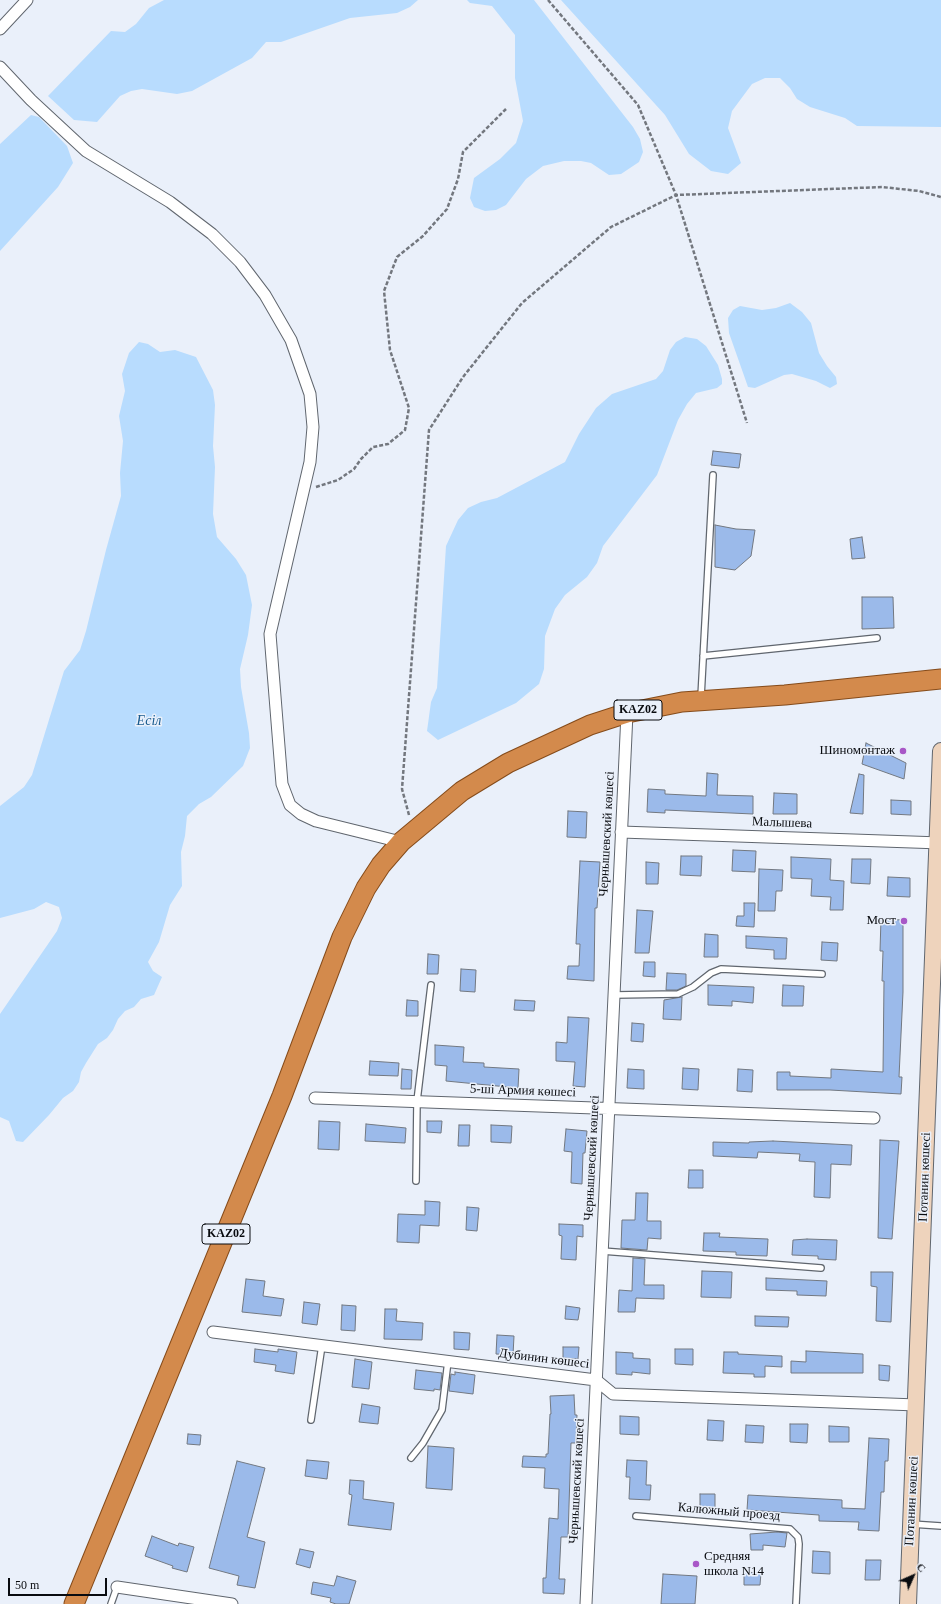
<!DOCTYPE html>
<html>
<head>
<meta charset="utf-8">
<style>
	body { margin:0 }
	#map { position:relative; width:941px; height:1604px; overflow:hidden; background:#eaf0fa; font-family:"Times New Roman",serif }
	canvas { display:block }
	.north { position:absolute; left:893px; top:1556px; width:40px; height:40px; -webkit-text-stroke:3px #eaf0fa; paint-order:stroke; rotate:45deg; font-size:11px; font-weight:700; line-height:16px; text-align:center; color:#090b0f }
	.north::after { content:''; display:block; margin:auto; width:14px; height:18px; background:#090b0f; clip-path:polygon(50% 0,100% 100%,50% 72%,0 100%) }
	.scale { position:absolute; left:8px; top:1578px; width:99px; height:18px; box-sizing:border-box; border:2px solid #090b0f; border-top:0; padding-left:5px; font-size:12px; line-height:14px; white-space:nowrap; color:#090b0f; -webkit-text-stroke:3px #eaf0fa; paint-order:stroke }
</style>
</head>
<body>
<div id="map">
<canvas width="941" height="1604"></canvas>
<div class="north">С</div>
<div class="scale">50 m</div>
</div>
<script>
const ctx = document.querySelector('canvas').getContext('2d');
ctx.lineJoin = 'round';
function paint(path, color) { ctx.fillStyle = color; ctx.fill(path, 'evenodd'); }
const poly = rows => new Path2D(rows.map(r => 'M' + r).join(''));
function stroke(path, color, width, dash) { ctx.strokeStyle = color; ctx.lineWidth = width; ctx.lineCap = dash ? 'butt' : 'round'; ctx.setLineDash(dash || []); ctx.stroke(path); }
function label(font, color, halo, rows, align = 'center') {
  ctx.font = font + ' "Times New Roman",serif'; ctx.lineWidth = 3; ctx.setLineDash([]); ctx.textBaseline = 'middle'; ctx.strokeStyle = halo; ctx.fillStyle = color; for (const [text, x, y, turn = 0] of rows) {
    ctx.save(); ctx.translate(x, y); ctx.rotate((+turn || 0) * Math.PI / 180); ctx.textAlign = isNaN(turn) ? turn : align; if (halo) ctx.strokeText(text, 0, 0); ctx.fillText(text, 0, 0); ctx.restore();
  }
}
const water = poly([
	[164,0,418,0,410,7,397,13,350,18,281,42,266,42,252,58,192,91,177,94,142,89,131,91,120,96,97,122,74,120,48,96,111,31,125,32,136,24,149,8],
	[467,0,534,0,633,127,640,139,643,152,639,162,621,174,609,175,591,163,581,161,564,161,543,166,526,179,506,205,496,210,485,211,474,207,470,198,474,178,500,159,516,143,523,121,515,78,515,35,492,6,470,3],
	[561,0,941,0,941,127,857,126,845,118,810,107,797,99,790,88,780,78,765,78,752,84,732,111,728,128,741,163,728,174,711,171,689,154,665,115],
	[31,115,39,117,67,146,73,163,58,187,0,251,0,144],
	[790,303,802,312,811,323,819,353,827,366,836,377,837,384,830,388,816,381,792,374,784,375,755,388,748,387,729,333,728,318,733,310,740,306,762,310,776,308],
	[685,337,697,339,706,346,718,365,722,379,722,384,717,388,696,393,687,404,678,420,657,475,603,546,597,563,587,577,565,595,555,609,545,636,544,669,539,684,516,703,438,740,427,731,431,702,437,688,446,546,458,520,468,508,481,502,497,498,565,462,579,434,596,408,612,394,656,379,663,371,670,350,676,342],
	[139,342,148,344,160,352,175,350,196,357,213,390,215,405,213,446,215,467,213,514,217,537,236,559,246,575,252,605,248,635,240,669,241,687,249,733,250,748,243,766,211,797,199,804,187,816,185,836,181,852,182,886,170,905,159,942,148,962,153,971,162,977,154,995,141,999,134,1007,125,1011,118,1019,113,1030,107,1038,98,1044,86,1063,81,1072,79,1082,73,1091,63,1098,49,1115,23,1142,16,1141,9,1121,0,1117,0,1014,57,931,62,918,59,907,46,902,34,909,0,918,0,806,24,787,32,775,64,671,80,650,86,631,106,550,121,496,120,473,123,441,119,416,125,391,122,374,129,353]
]);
const building = poly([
	[713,451,741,454,739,468,711,465,713,451],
	[715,525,736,529,755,530,751,556,735,570,715,567,715,525],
	[862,537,865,558,852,559,850,539,862,537],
	[862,597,893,597,894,628,862,629,862,597],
	[866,743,906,763,904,779,862,764,866,743],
	[707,773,718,774,717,795,753,796,753,814,665,810,665,813,647,812,648,789,665,790,665,794,706,796,707,773],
	[859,774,864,775,863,814,850,813,859,774],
	[774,793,797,794,797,814,773,814,774,793],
	[891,800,911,801,911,815,891,814,891,800],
	[568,811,587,812,586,838,567,837,568,811],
	[733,850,756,851,755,872,732,871,733,850],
	[681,856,702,856,701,876,680,875,681,856],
	[791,857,831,859,830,880,844,881,843,910,830,910,831,897,811,896,812,879,791,878,791,857],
	[852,859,871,859,870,884,851,883,852,859],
	[580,861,600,862,597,908,595,908,594,981,567,979,568,966,579,966,580,944,576,944,580,861],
	[646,862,659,863,658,884,646,884,646,862],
	[759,869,783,870,782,891,776,891,775,911,758,911,759,869],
	[888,877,910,878,910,897,887,896,888,877],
	[744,903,755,903,754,927,736,926,737,916,744,916,744,903],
	[637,910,653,911,649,953,635,953,637,910],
	[881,919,903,920,903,992,899,1077,902,1077,901,1094,830,1090,777,1090,777,1072,790,1072,790,1076,831,1078,831,1069,883,1072,884,981,882,981,883,951,880,951,881,919],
	[705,934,718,935,718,957,704,957,705,934],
	[746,936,787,938,786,959,774,959,774,950,746,948,746,936],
	[822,942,838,943,837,961,821,960,822,942],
	[428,954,439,955,438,974,427,974,428,954],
	[644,962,655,962,655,977,643,976,644,962],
	[461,969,476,970,475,992,460,991,461,969],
	[667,973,686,974,686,986,677,990,666,990,667,973],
	[708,985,754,987,753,1003,732,1001,732,1006,708,1005,708,985],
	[783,985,804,986,803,1006,782,1006,783,985],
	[682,997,681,1020,663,1019,664,1000,682,997],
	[407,1000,418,1001,418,1016,406,1016,407,1000],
	[515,1000,535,1001,534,1011,514,1010,515,1000],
	[568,1017,589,1018,585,1087,573,1086,575,1062,556,1061,556,1042,567,1043,568,1017],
	[632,1023,644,1024,643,1042,631,1041,632,1023],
	[435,1045,464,1047,463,1062,484,1063,484,1067,519,1069,518,1088,446,1081,447,1066,435,1065,435,1045],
	[370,1061,399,1063,398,1076,369,1075,370,1061],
	[683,1068,699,1069,698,1090,682,1089,683,1068],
	[402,1069,412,1070,411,1089,401,1089,402,1069],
	[628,1069,644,1070,644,1089,627,1088,628,1069],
	[738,1069,753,1070,752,1092,737,1091,738,1069],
	[319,1121,340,1122,339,1150,318,1149,319,1121],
	[427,1121,442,1121,441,1133,427,1132,427,1121],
	[366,1124,406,1128,405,1143,365,1141,366,1124],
	[459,1125,470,1125,469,1146,458,1146,459,1125],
	[491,1125,512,1126,511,1143,491,1142,491,1125],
	[566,1129,587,1131,585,1153,583,1153,582,1184,571,1183,572,1152,564,1151,566,1129],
	[880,1140,899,1141,892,1239,878,1238,880,1140],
	[773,1141,852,1145,851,1165,831,1164,830,1198,814,1197,815,1162,799,1161,800,1154,758,1152,757,1158,713,1156,713,1142,749,1143,749,1142,773,1141],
	[689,1170,703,1170,703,1188,688,1188,689,1170],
	[636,1193,648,1193,647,1221,661,1221,661,1239,648,1238,647,1250,621,1248,622,1220,635,1220,636,1193],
	[425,1201,440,1202,439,1226,420,1225,419,1243,397,1242,398,1214,425,1215,425,1201],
	[467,1207,479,1208,477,1231,466,1230,467,1207],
	[559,1224,583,1225,583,1237,577,1236,576,1260,561,1259,562,1236,559,1235,559,1224],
	[704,1233,720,1233,719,1237,768,1239,767,1256,736,1255,736,1252,703,1251,704,1233],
	[807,1239,837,1240,836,1260,818,1259,818,1256,792,1255,793,1240,807,1239],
	[633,1258,645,1259,644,1285,664,1285,664,1299,636,1298,635,1312,618,1312,619,1290,632,1291,633,1258],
	[702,1271,732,1272,731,1298,701,1297,702,1271],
	[871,1272,893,1272,891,1322,876,1321,877,1287,871,1286,871,1272],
	[766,1278,827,1281,826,1296,797,1295,797,1291,766,1290,766,1278],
	[246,1279,265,1281,263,1296,284,1299,281,1316,242,1312,246,1279],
	[304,1302,320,1304,317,1325,302,1323,304,1302],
	[342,1305,356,1306,355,1331,341,1330,342,1305],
	[566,1306,580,1308,578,1320,565,1319,566,1306],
	[385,1309,397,1309,396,1321,423,1323,422,1340,384,1339,385,1309],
	[755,1316,789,1317,788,1327,755,1326,755,1316],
	[454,1332,470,1333,469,1350,454,1349,454,1332],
	[497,1335,514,1336,513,1355,496,1354,497,1335],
	[563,1347,579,1347,578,1359,563,1358,563,1347],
	[255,1349,278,1352,278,1349,297,1352,294,1374,275,1371,276,1365,254,1362,255,1349],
	[675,1349,693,1349,693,1365,675,1364,675,1349],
	[806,1351,863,1354,863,1373,791,1373,791,1361,806,1362,806,1351],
	[616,1352,633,1353,633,1358,650,1359,650,1374,632,1372,632,1375,616,1374,616,1352],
	[724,1352,738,1352,738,1354,782,1356,782,1367,765,1366,765,1377,754,1377,754,1374,723,1373,724,1352],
	[355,1359,372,1362,369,1389,352,1387,355,1359],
	[879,1365,890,1366,889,1381,879,1380,879,1365],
	[416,1370,442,1373,440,1390,434,1389,434,1391,414,1389,416,1370],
	[455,1372,475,1375,473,1394,449,1391,451,1374,455,1375,455,1372],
	[574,1395,575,1415,577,1415,576,1443,571,1443,568,1537,561,1537,559,1579,565,1579,564,1594,543,1593,543,1578,546,1578,549,1518,558,1519,559,1489,544,1488,545,1468,522,1467,523,1456,546,1457,546,1454,548,1454,550,1414,551,1414,550,1396,574,1395],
	[362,1404,380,1407,378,1424,359,1422,362,1404],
	[620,1416,639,1417,639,1435,620,1434,620,1416],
	[708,1420,724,1421,723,1441,707,1440,708,1420],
	[790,1424,808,1424,807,1443,790,1442,790,1424],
	[746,1425,764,1426,763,1443,745,1442,746,1425],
	[829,1426,849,1427,849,1442,829,1442,829,1426],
	[188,1434,201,1435,200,1445,187,1444,188,1434],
	[869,1438,889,1439,888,1461,885,1461,884,1492,881,1492,879,1531,858,1530,859,1522,819,1521,819,1515,747,1510,748,1495,842,1500,842,1508,865,1509,869,1438],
	[428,1446,454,1448,452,1490,426,1488,428,1446],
	[307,1460,329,1462,327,1479,305,1476,307,1460],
	[627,1460,647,1461,646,1485,651,1485,650,1500,629,1499,630,1477,626,1477,627,1460],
	[237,1461,265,1468,247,1537,265,1542,255,1588,237,1585,239,1576,209,1568,237,1461],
	[350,1480,364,1481,363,1499,394,1503,391,1530,348,1525,352,1495,349,1494,350,1480],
	[700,1494,715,1494,715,1509,700,1508,700,1494],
	[777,1532,787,1533,785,1547,763,1545,763,1550,751,1550,750,1534,777,1532],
	[152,1536,178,1546,179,1543,194,1547,187,1572,172,1568,173,1566,145,1556,152,1536],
	[300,1549,314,1552,310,1568,296,1564,300,1549],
	[813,1551,830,1552,830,1574,812,1573,813,1551],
	[866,1560,881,1560,880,1580,865,1580,866,1560],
	[744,1572,761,1573,760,1585,744,1585,744,1572],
	[663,1574,697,1576,695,1604,661,1604,663,1574],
	[337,1576,356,1581,349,1604,336,1604,330,1602,331,1598,311,1594,313,1582,334,1586,337,1576]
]);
const path = poly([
	[548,0,638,105,676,195,747,423],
	[316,487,338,480,354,469,361,459,373,447,388,444,405,430,409,408,390,350,384,291,397,257,423,236,447,209,458,179,463,152,506,109],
	[409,815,402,789,429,430,463,377,522,303,611,227,676,195,882,187,919,191,941,197]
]);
const service = poly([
	[703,656,877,638],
	[701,697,713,475],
	[614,995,678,994,693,987,711,973,721,969,822,974],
	[416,1181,417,1101,431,985],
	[602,1251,821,1268],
	[311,1420,322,1345],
	[411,1458,423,1443,442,1410,448,1361],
	[636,1516,790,1529,798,1537,799,1544,796,1604],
	[911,1524,941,1526],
	[111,1604,117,1587]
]);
const minor = poly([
	[0,29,27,0],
	[0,67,31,100,86,151,170,202,212,234,240,262,265,295,291,340,310,394,313,427,310,462,270,634,282,784,290,805,301,814,316,821,401,842],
	[621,832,941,843],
	[315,1098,874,1118],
	[213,1332,596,1380,613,1394,917,1405],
	[117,1587,232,1604],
	[586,1604,627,713]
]);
const secondary = poly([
	[908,1604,941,751]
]);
const trunk = poly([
	[74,1604,282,1096,342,937,366,888,381,865,401,842,462,791,508,763,590,725,627,713,682,702,785,695,941,679]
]);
const markers = [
	[903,751,4,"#a857c7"],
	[904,921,4,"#a857c7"],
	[696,1564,4,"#a857c7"]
];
const shields = [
	[638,710,48],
	[226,1234,48]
];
const shieldNames = [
	["KAZ02",638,710],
	["KAZ02",226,1234]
];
const poiNames = [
	["Шиномонтаж",895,751],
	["Мост",896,921],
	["Средняя",704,1557,"left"],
	["школа N14",704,1572,"left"]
];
const streetNames = [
	["Малышева",782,823,2],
	["Чернышевский көшесі",607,834,-87],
	["5-ші Армия көшесі",523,1091,2],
	["Чернышевский көшесі",592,1158,-87],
	["Потанин көшесі",925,1177,-88],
	["Дубинин көшесі",544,1359,7],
	["Чернышевский көшесі",577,1481,-87],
	["Потанин көшесі",912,1501,-87],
	["Калюжный проезд",729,1512,5]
];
const waterNames = [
	["Есіл",149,721]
];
paint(water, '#b8dcfe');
paint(building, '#9bbaea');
stroke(building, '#727881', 1);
stroke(service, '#60666e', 8);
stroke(minor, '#60666e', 13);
stroke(secondary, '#60666e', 18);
stroke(trunk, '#854b1a', 21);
stroke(path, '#73777e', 2.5, [4, 2]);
stroke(service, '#fff', 5.5);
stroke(minor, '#fff', 11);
stroke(secondary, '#eed3bc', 16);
stroke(trunk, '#d38a4c', 19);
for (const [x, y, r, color] of markers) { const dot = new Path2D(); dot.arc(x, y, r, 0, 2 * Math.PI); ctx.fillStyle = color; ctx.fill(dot); stroke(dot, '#eaf0fa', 1.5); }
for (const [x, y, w] of shields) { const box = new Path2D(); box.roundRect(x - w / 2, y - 10, w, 20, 3); ctx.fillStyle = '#eaf0fa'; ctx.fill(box); stroke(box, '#090b0f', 1); }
label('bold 12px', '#090b0f', null, shieldNames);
label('13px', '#090b0f', '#eaf0fa', poiNames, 'right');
label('13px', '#090b0f', '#eaf0fa', streetNames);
label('italic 14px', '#195b8f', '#eaf0fa', waterNames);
</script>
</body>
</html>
